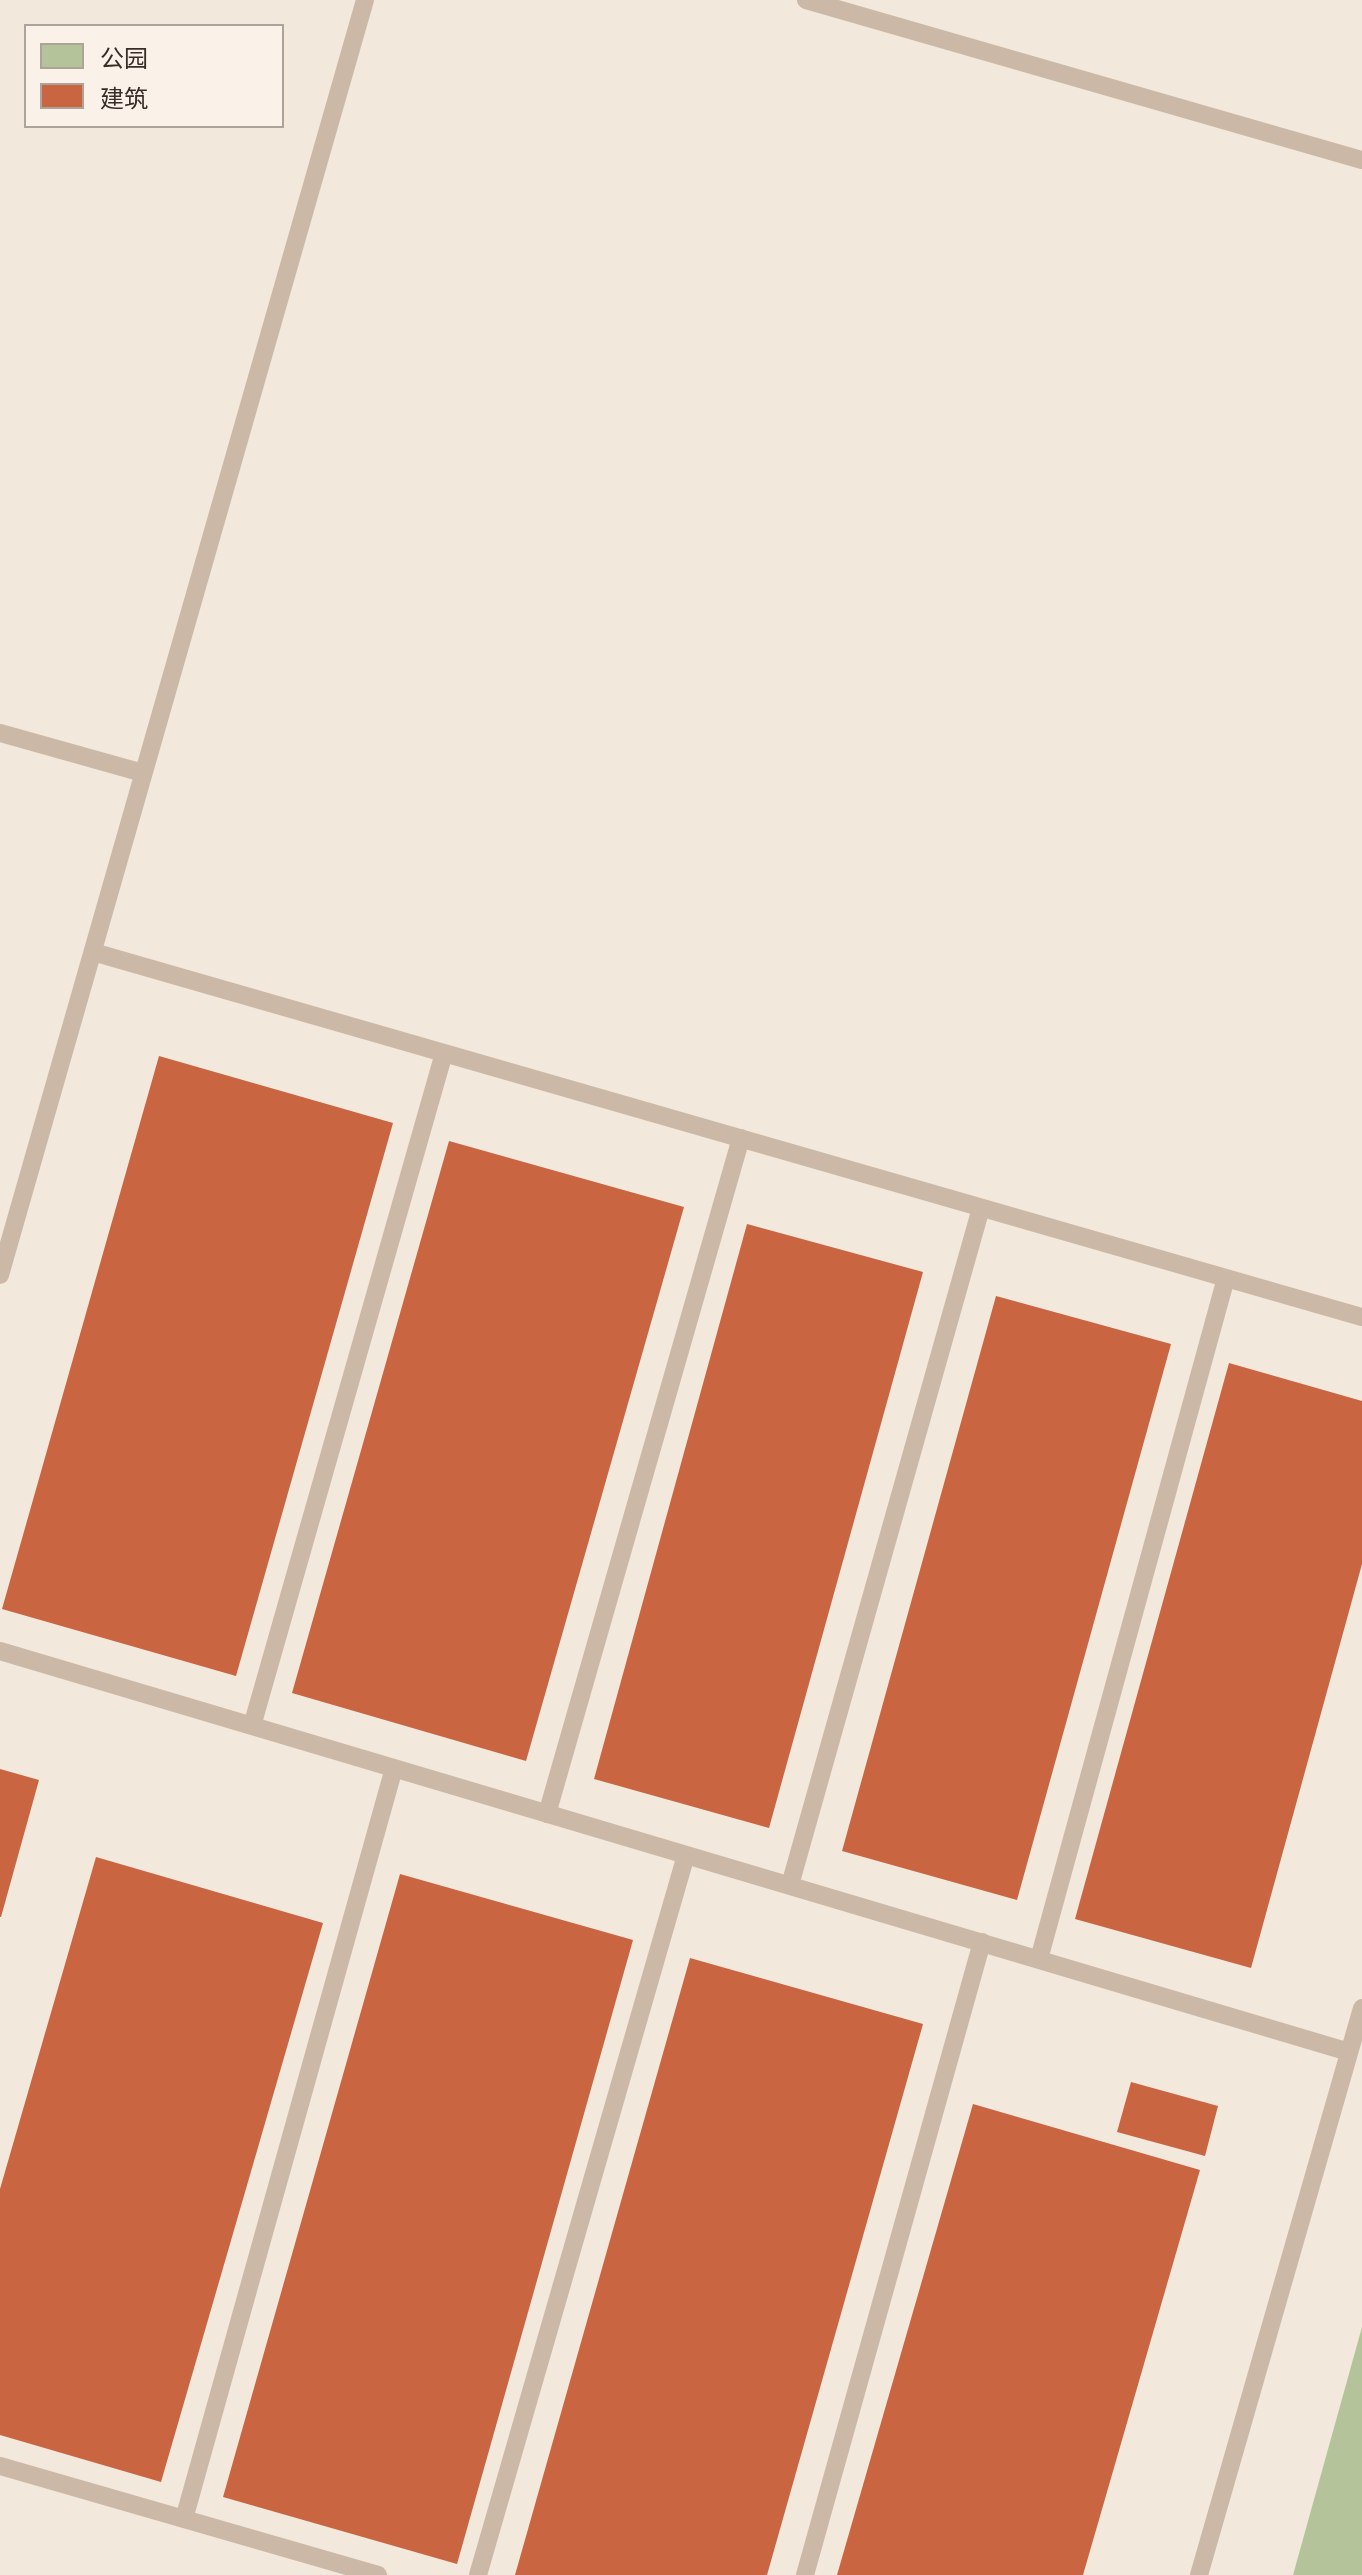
<!DOCTYPE html>
<html>
<head>
<meta charset="utf-8">
<style>
	body { margin:0 }
	#map { position:relative; width:1362px; height:2575px; overflow:hidden; background:#f3e8dc; font-family:"IBM Plex Sans","Noto Sans SC",sans-serif }
	canvas { display:block }
	.legend { position:absolute; left:24px; top:24px; width:260px; height:104px; box-sizing:border-box; background:#faf2e8; border:2px solid #aca39b; margin:0; padding:10px 14px; list-style:none; font-size:24px; color:#382d28 }
	.legend li { display:flex; align-items:center; gap:16px; height:40px }
	.legend b { width:40px; border:2px solid #aca39b }
</style>
</head>
<body>
<div id="map">
<canvas width="1362" height="2575"></canvas>
<ul class="legend">
<li><b style="height:22px;background:#b5c39b"></b>公园</li>
<li><b style="height:22px;background:#ca6542"></b>建筑</li>
</ul>
</div>
<script>
const ctx = document.querySelector('canvas').getContext('2d');
ctx.lineJoin = 'round';
function paint(path, color) { ctx.fillStyle = color; ctx.fill(path, 'evenodd'); }
const poly = rows => new Path2D(rows.map(r => 'M' + r).join(''));
function stroke(path, color, width, dash) { ctx.strokeStyle = color; ctx.lineWidth = width; ctx.lineCap = dash ? 'butt' : 'round'; ctx.setLineDash(dash || []); ctx.stroke(path); }
const green = poly([
	[1362,2327,1362,2575,1293,2575]
]);
const building = poly([
	[159,1056,393,1123,236,1676,2,1609],
	[449,1141,684,1207,526,1761,292,1693],
	[747,1224,923,1272,769,1828,594,1779],
	[996,1296,1171,1344,1017,1900,842,1851],
	[1229,1363,1362,1401,1362,1564,1251,1968,1075,1919],
	[0,1769,39,1780,1,1917,0,1917],
	[96,1857,323,1923,161,2482,0,2435,0,2189],
	[400,1874,633,1940,457,2564,223,2497],
	[690,1958,923,2024,767,2575,515,2575],
	[1131,2082,1218,2106,1205,2156,1117,2132],
	[973,2104,1200,2170,1083,2575,837,2575]
]);
const service = poly([
	[806,0,1362,160],
	[0,733,143,773],
	[93,952,1362,1317],
	[0,1275,365,0],
	[0,1651,1349,2052],
	[252,1726,444,1053],
	[547,1814,741,1138],
	[790,1885,981,1208],
	[1039,1959,1226,1278],
	[0,2466,378,2575],
	[184,2519,394,1768],
	[478,2575,686,1855],
	[805,2575,982,1942],
	[1199,2575,1362,2008]
]);
paint(green, '#b5c39b');
paint(building, '#ca6542');
stroke(service, '#ccb8a7', 18);
</script>
</body>
</html>
